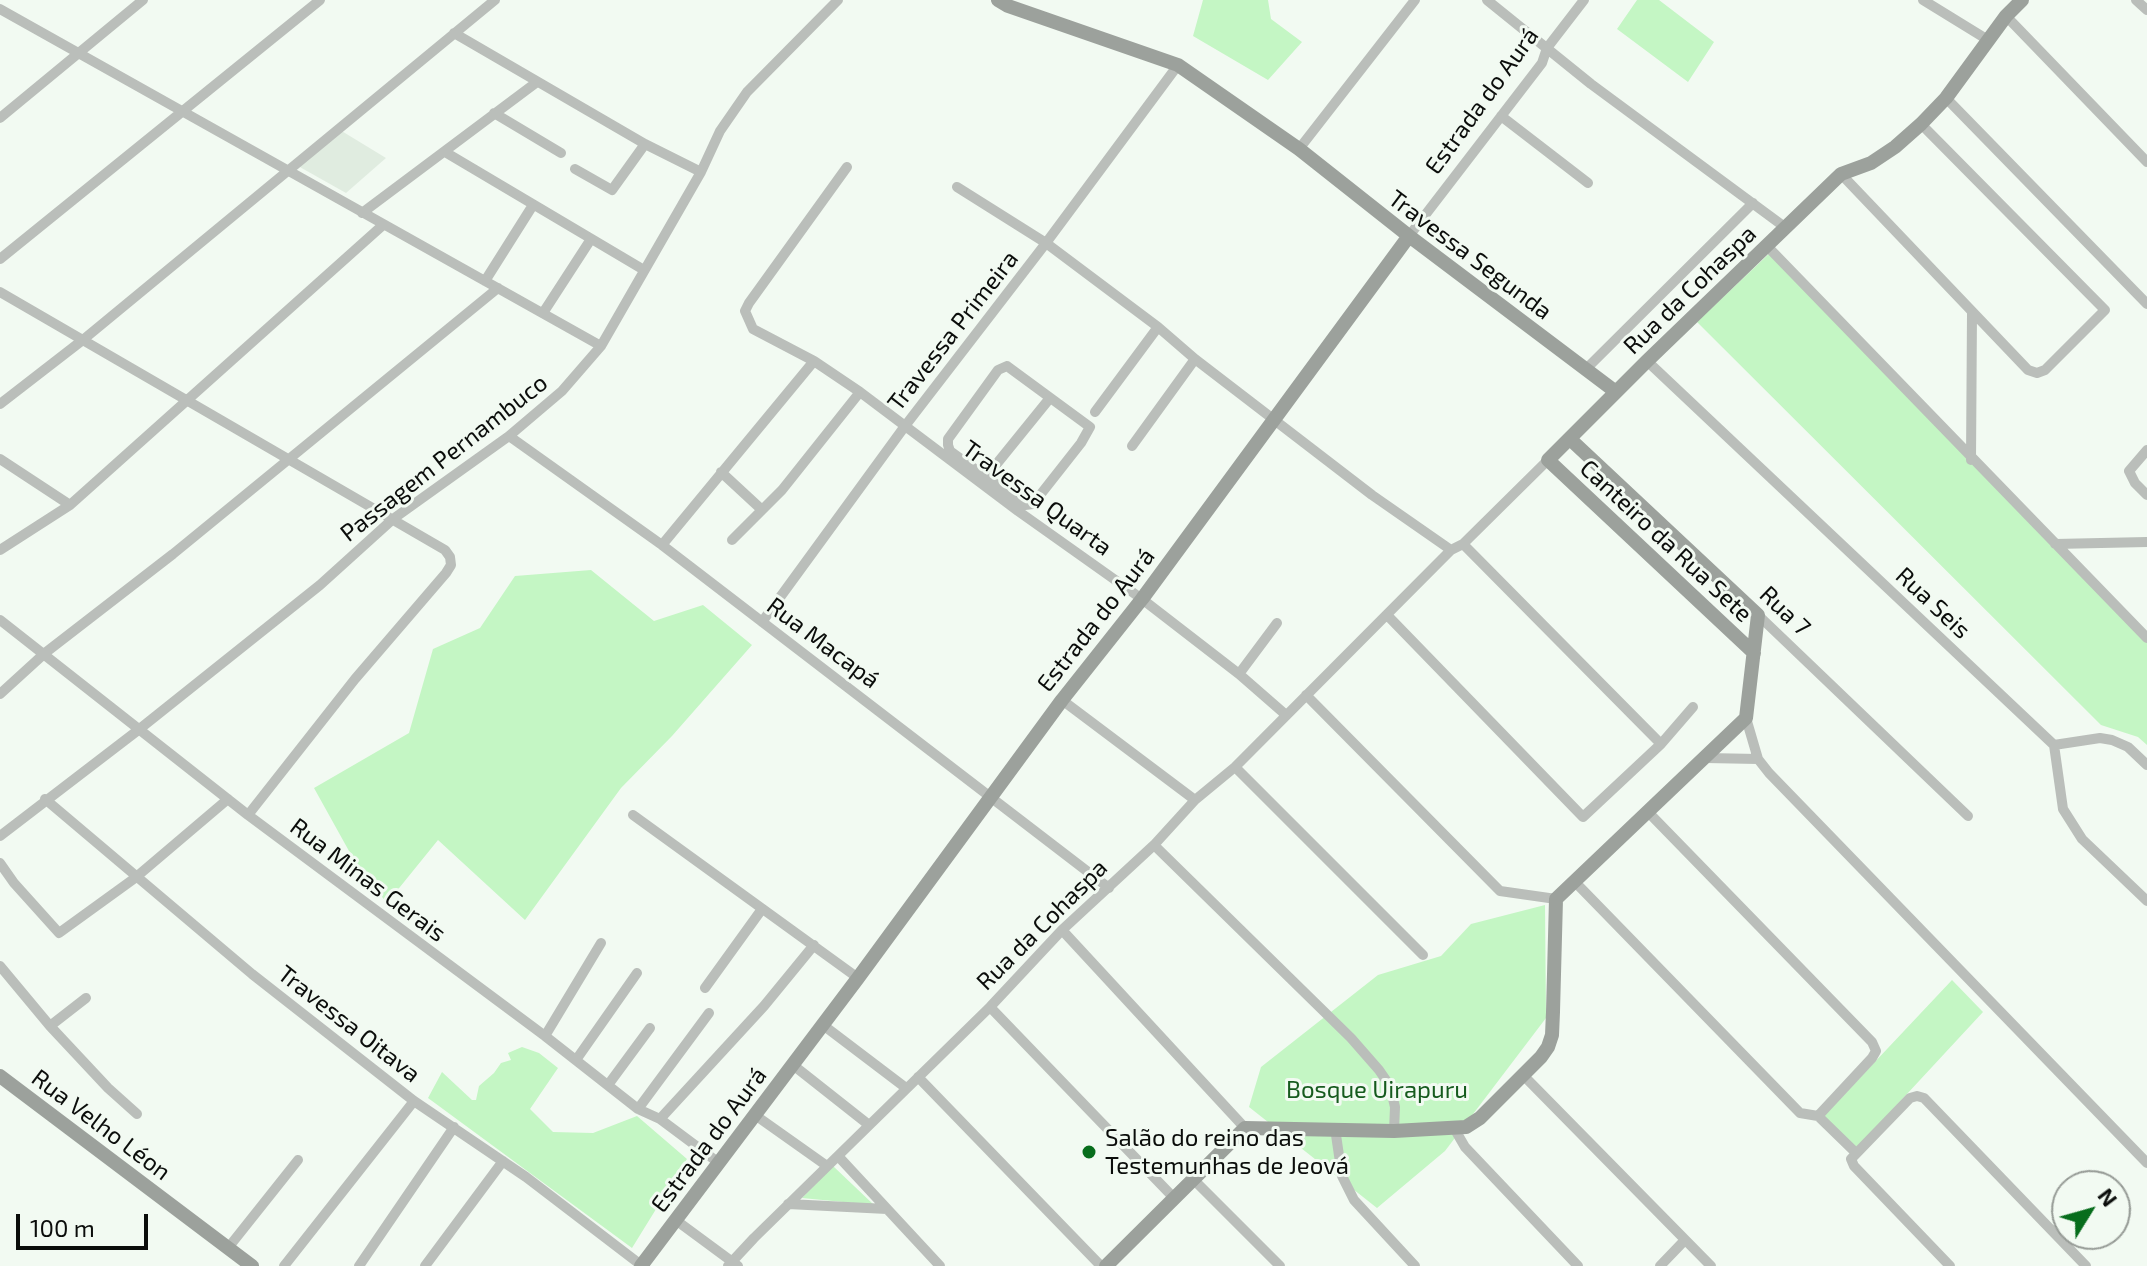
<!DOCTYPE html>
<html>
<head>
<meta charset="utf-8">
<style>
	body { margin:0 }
	#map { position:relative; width:2147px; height:1266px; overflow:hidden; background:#f2faf2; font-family:"Exo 2",sans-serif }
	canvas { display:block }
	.north { position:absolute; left:2051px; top:1170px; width:80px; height:80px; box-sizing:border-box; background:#f2faf2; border:2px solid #969b96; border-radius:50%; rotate:53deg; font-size:22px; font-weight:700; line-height:32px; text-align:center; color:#0b0d0b }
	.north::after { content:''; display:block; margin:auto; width:28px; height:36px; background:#076d1c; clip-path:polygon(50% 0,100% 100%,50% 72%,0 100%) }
	.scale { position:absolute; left:16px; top:1214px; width:132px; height:36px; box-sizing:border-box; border:4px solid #0b0d0b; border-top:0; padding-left:10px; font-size:24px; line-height:28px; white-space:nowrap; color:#0b0d0b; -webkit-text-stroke:6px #f2faf2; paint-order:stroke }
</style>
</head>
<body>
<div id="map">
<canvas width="2147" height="1266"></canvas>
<div class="north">N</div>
<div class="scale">100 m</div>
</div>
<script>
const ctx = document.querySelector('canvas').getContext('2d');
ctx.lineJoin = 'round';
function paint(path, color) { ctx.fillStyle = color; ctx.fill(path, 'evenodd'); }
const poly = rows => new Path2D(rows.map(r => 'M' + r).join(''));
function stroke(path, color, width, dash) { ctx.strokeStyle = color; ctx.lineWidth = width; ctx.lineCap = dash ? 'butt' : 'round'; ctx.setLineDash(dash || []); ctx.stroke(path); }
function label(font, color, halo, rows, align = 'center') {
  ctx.font = font + ' "Exo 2",sans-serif'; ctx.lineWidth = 6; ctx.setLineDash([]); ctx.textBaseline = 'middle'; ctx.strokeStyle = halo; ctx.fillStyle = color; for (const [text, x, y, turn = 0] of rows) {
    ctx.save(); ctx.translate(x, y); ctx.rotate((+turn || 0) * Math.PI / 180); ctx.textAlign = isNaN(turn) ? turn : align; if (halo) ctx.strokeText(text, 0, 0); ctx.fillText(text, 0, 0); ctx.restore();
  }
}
const built = poly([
	[340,130,386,158,346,193,298,166]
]);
const green = poly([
	[1203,0,1268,0,1271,19,1302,42,1268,80,1193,36],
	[1637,0,1659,0,1714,42,1688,82,1617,29],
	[1773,250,2147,642,2147,745,2138,737,2101,725,1697,322],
	[591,570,654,621,703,605,752,645,672,736,621,788,525,920,438,840,387,903,359,869,314,788,409,733,433,649,480,628,515,576],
	[1545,905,1546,1018,1445,1151,1377,1208,1249,1107,1261,1067,1378,975,1441,956,1471,924],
	[1952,980,1983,1012,1856,1149,1823,1117],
	[522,1047,539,1053,558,1068,530,1109,553,1132,593,1133,637,1116,687,1159,632,1248,428,1098,442,1072,472,1100,476,1100,479,1086,494,1073,501,1063,511,1060,508,1053],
	[833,1166,874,1205,802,1198]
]);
const street = poly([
	[1487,0,1591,84,1786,228],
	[1923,0,1988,40],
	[2136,0,2147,10],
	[0,9,601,346],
	[2006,16,2147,162],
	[454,33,645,144,701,172],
	[1946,98,2147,304],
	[494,113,561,153],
	[1501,116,1588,183],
	[0,118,143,0],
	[1299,149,1415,0],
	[445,152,644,270],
	[847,167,749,303,745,311,753,329,814,361,860,392,1018,511,1142,599,1239,674,1286,715],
	[575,169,612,190,645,144],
	[1841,174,2028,370,2037,373,2045,370,2105,310,1921,124],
	[957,187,1046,243,1158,327,1195,359,1372,495,1451,550],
	[362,213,537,82],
	[1409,236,1542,63,1547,48,1584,0],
	[1767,246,2147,638],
	[0,259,320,0],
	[485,281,533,205],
	[0,292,445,550,450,557,451,565,446,573,355,679,248,815],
	[543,313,591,239],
	[1647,361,2054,745,2063,809,2082,839,2147,901],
	[1007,366,1090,427,1081,443,1033,504,1025,505,950,451,948,445,948,439,998,370,1007,366],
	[1585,370,1753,203],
	[0,404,84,339,495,0],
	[1095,412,1158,327],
	[509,436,662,545,1109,888],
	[1132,446,1195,359],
	[2147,450,2129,471,2135,483,2147,495],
	[0,459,70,505],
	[1971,460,1972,313],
	[721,472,761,509],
	[986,477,1050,398],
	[732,540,782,490,860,392],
	[1463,544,1661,744],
	[2055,544,2147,542],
	[662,545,814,361],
	[0,550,70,505,383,225],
	[1758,615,1968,816],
	[1388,616,1583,817,1661,744,1693,707],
	[0,620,248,815,545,1036,638,1109,660,1119,719,1163],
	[762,622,905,426,1046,243,1178,65],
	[1239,674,1277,623],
	[0,694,45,653,173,554,498,288],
	[1306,695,1500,891,1556,899],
	[1062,700,1195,800],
	[1746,718,1758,759,1769,773,2147,1163],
	[2054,745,2100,738,2112,740,2128,747,2147,765],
	[1706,758,1758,759],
	[1235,767,1423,955],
	[45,799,252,974,414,1101,526,1177,641,1265],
	[1649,813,1872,1042,1876,1051,1872,1058,1818,1116],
	[633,815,858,978],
	[0,836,137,731,320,585,393,519,509,436,562,391,601,346,701,172,720,131,747,92,838,0],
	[1154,845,1351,1038,1379,1070,1390,1086,1395,1107,1394,1131],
	[0,863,14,883,59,933,135,878,228,799],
	[1575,882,1800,1113,1818,1116],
	[1062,930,1245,1128],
	[0,966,50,1026,108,1088,137,1114],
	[705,988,762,909],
	[990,1007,1174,1198],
	[823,1025,906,1088],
	[50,1026,86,998],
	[545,1036,601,943],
	[576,1060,637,973],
	[793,1065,869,1125],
	[1523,1075,1711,1266],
	[918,1077,1101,1266],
	[608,1085,650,1028],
	[638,1109,709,1013],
	[755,1115,827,1166],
	[1818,1116,1855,1152],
	[660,1119,764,1006,814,945],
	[1335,1128,1342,1176,1354,1200,1415,1266],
	[1454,1128,1465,1147,1578,1266],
	[838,1156,940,1266],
	[1193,1179,1280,1266],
	[788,1204,887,1209],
	[677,1221,738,1266],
	[228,1248,298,1160],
	[284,1266,414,1101],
	[359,1266,454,1127],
	[425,1266,503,1161],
	[728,1266,754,1238,990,1007,1062,930,1154,845,1195,800,1235,767,1451,550,1463,544,1548,460],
	[1660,1266,1684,1241],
	[1950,1266,1854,1166,1851,1159,1910,1098,1917,1096,1924,1098,2086,1266]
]);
const secondary = poly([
	[998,0,1008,6,1178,65,1299,149,1409,236,1616,392],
	[1754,653,1548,460,1647,361,1841,174,1871,163,1895,147,1921,124,1946,98,2006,16,2022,0],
	[0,1076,252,1266],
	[641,1266,858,978,1062,700,1142,599,1409,236],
	[1106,1266,1245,1128,1394,1131,1466,1127,1480,1118,1541,1057,1548,1047,1552,1035,1553,1012,1556,899,1746,718,1758,615,1570,439]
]);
const markers = [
	[1089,1152,8,"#076d1c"]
];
const streetNames = [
	["Estrada do Aurá",1482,101,-54],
	["Travessa Segunda",1470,255,37],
	["Rua da Cohaspa",1690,290,-44],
	["Travessa Primeira",953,331,-52],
	["Passagem Pernambuco",444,458,-38],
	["Travessa Quarta",1037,498,36],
	["Canteiro da Rua Sete",1666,541,43],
	["Rua Seis",1933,603,43],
	["Rua 7",1785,611,44],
	["Estrada do Aurá",1096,620,-52],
	["Rua Macapá",823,643,37],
	["Rua Minas Gerais",368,880,37],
	["Rua da Cohaspa",1042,925,-45],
	["Travessa Oitava",349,1024,38],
	["Rua Velho Léon",101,1125,37],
	["Estrada do Aurá",709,1140,-53]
];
const parkNames = [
	["Bosque Uirapuru",1377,1090]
];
const poiNames = [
	["Salão do reino das",1105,1138],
	["Testemunhas de Jeová",1105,1166]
];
paint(built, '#e0ece0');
paint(green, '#c4f6c4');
stroke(street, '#babeba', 10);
stroke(secondary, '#9ca19c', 14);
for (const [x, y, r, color] of markers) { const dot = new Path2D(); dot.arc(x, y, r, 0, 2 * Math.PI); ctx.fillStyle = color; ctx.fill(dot); stroke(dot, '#f2faf2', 3); }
label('24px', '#0b0d0b', '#f2faf2', streetNames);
label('24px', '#165b1e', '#f2faf2', parkNames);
label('24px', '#0b0d0b', '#f2faf2', poiNames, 'left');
</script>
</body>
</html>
